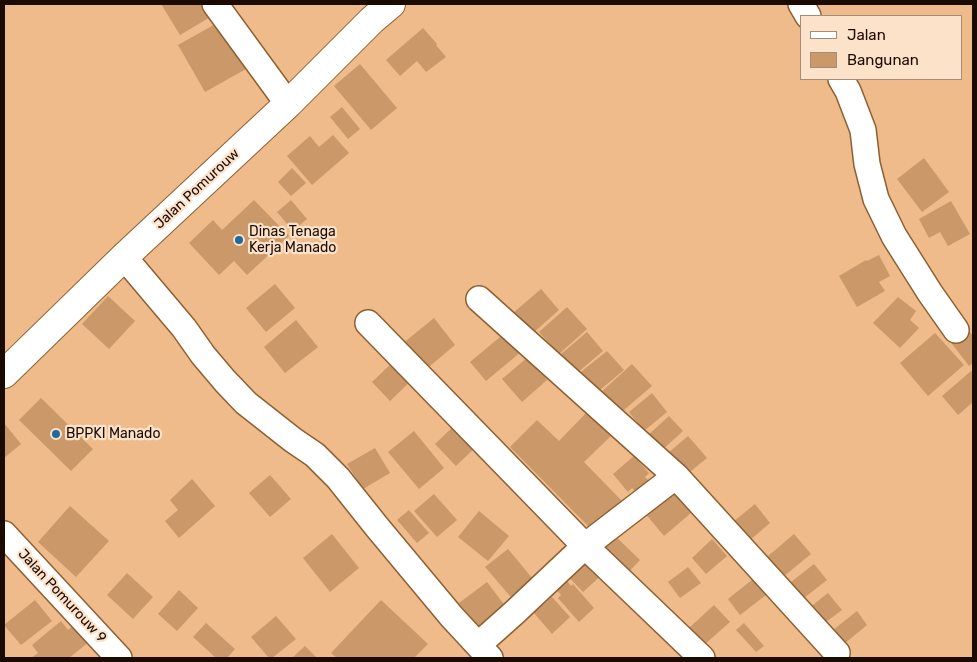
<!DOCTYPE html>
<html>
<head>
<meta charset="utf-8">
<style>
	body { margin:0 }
	#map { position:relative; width:977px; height:662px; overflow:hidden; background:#efbb8b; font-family:Rubik,sans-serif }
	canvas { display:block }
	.frame { position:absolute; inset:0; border:5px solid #1b0a00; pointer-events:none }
	.legend { position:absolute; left:800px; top:15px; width:162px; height:65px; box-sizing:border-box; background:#fde2ca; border:1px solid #a38c79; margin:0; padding:6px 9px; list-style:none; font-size:15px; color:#1b0a00 }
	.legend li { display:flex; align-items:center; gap:10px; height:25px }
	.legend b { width:25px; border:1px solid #a38c79 }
</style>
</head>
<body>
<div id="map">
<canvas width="977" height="662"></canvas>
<div class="frame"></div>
<ul class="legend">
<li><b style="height:6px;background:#fff"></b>Jalan</li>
<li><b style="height:14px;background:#ca9869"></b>Bangunan</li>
</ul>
</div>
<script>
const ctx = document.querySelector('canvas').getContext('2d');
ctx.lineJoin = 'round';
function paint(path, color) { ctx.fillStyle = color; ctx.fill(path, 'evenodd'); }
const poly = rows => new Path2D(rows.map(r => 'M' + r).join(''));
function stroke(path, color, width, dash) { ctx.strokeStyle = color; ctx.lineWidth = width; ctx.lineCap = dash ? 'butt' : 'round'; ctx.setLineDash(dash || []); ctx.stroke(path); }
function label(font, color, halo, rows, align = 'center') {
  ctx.font = font + ' Rubik,sans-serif'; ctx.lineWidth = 4.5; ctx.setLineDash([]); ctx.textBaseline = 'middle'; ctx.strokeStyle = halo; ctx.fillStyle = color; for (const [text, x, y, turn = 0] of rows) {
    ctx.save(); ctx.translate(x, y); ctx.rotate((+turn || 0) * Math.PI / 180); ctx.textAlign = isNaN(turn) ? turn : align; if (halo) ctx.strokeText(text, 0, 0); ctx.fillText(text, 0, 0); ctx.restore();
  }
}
const building = poly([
	[161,4,205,4,212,16,180,35],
	[219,22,246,69,205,92,178,45],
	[423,28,437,44,436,45,446,57,426,72,417,61,400,76,386,60],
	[360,64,397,108,371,130,334,86],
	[342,107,360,129,348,139,330,117],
	[333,135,349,153,312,185,287,156,310,136,319,147],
	[924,158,949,192,922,212,897,179],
	[292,168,306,183,291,196,278,182],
	[254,200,289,236,247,275,234,261,219,275,189,243,213,220,222,230],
	[291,200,307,219,293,231,277,212],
	[951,201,970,234,948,246,940,232,929,238,919,219],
	[879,255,890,276,879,282,885,291,857,307,839,276,866,260,867,261],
	[275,284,295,308,266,332,246,308],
	[541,289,559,310,532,334,513,313],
	[108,296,135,321,109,349,82,324],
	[898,297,916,311,910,320,919,328,900,348,873,323],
	[567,307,587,329,559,354,539,332],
	[434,318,455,345,424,371,402,344],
	[296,320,318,347,285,373,264,347],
	[966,327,973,336,973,363,969,366,949,340],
	[506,332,522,351,486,381,470,362],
	[587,332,603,351,576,374,560,355],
	[935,333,964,365,928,396,900,363],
	[607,351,624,370,595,394,577,375],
	[528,357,547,380,522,402,502,379],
	[396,359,414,378,390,401,372,382],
	[632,364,652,386,617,416,599,394],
	[971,371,973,374,973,402,958,415,942,396],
	[652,393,667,412,644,431,629,412],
	[41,398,93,449,71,471,19,420],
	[589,410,613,434,584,462,622,501,592,530,510,447,537,420,559,441],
	[669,416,683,431,661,451,647,436],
	[459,421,480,443,456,466,435,444],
	[4,423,21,444,4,458],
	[414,431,444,468,419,489,388,452],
	[688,436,707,458,685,476,667,454],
	[375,448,390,473,363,489,347,464],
	[634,456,649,473,645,477,650,482,637,493,632,488,628,492,613,474],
	[270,475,291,499,270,517,249,493],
	[192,479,215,506,179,538,165,521,178,510,170,500],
	[671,489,691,513,664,536,644,512],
	[434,494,457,520,437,537,414,511],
	[755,504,770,523,749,541,733,522],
	[70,506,109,541,76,577,38,542],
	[409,510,429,533,417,543,397,520],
	[479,511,509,536,488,561,458,537],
	[610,531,640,560,623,578,593,549],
	[332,534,359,568,330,592,303,558],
	[794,534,811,554,783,577,767,557],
	[712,539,727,556,706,574,692,558],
	[508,549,538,585,516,603,485,567],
	[584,553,604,573,583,592,564,572],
	[814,564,827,580,804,598,791,582],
	[688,567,701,583,680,598,668,582],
	[127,573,153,597,133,619,107,595],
	[565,578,571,586,573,584,594,608,579,622,558,598,561,595,554,587],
	[753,579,766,595,740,615,728,599],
	[487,582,506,607,478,628,459,603],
	[179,590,198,608,177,631,158,614],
	[828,593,842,610,822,625,809,608],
	[552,597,570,617,552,634,534,613],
	[35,600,52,621,21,645,4,625],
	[381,600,428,644,414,658,337,658,331,653],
	[714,605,730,622,704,645,689,628],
	[857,611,867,625,844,644,833,630],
	[276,616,296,639,272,658,269,658,251,637],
	[61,621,68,630,76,623,90,641,69,658,31,658,38,653,32,645],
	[206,623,235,649,227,658,216,658,193,637],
	[744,623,764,646,756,652,736,630],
	[305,646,317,658,292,658]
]);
const minor = poly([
	[215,4,288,104],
	[801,4,808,16],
	[841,79,848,91,863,130,867,164,876,199,894,236,930,293,956,330],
	[124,257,184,328,203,355,225,381,246,403,293,440,315,455,338,478,377,527,452,617,490,658],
	[479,299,676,476,837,653],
	[368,323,585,546,702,658],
	[4,534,119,658],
	[478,645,515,612,585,546,676,476]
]);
const major = poly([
	[4,374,124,257,288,104,372,20,391,4]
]);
const markers = [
	[239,240,5,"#20699d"],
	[56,434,5,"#20699d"]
];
const streetNames = [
	["Jalan Pomurouw",197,189,-43],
	["Jalan Pomurouw 9",62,596,47]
];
const poiNames = [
	["Dinas Tenaga",249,232],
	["Kerja Manado",249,248],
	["BPPKI Manado",66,434]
];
paint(building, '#ca9869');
stroke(minor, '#8e6031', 28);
stroke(major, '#8e6031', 30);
stroke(minor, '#fff', 25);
stroke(major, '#fff', 28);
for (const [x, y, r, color] of markers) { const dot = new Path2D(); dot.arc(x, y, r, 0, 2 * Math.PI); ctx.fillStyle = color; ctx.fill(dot); stroke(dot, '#fde2ca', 2); }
label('14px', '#1b0a00', '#fde2ca', streetNames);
label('14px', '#1b0a00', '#fde2ca', poiNames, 'left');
</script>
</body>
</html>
